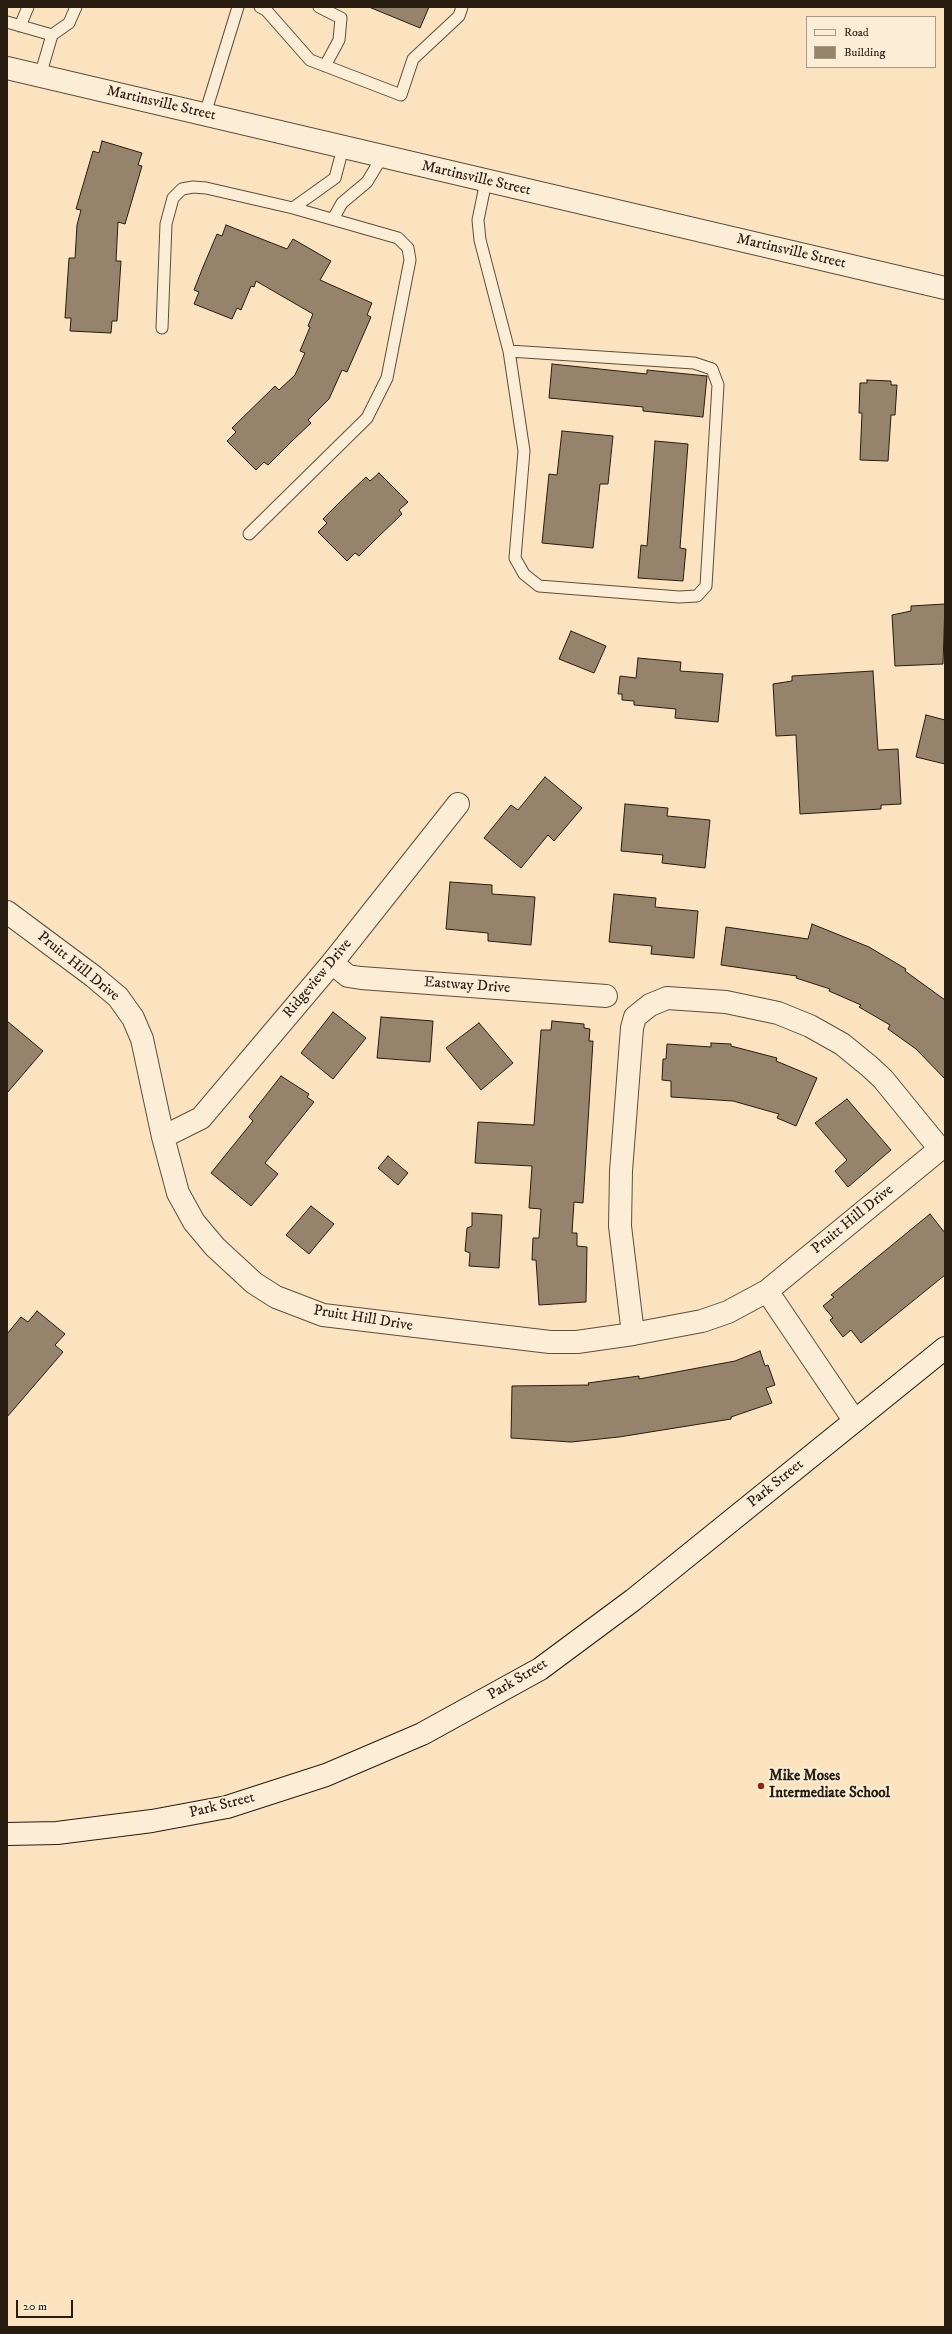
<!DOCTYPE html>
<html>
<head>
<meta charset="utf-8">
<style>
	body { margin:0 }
	#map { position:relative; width:952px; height:2334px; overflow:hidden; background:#fbe3c0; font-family:"IM FELL DW Pica",serif }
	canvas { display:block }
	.frame { position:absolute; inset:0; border:8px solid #281c10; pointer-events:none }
	.legend { position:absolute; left:806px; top:16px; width:130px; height:52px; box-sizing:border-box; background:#fcedd6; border:1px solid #a79987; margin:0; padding:5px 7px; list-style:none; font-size:12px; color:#281c10 }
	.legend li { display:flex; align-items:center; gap:8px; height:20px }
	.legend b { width:20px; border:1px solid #a79987 }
	.scale { position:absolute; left:16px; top:2300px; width:57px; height:18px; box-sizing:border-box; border:2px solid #281c10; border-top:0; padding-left:5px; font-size:12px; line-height:14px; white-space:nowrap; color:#281c10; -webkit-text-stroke:3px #fcedd6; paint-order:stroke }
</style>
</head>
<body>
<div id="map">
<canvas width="952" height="2334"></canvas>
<div class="frame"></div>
<ul class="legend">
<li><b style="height:5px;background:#fcedd6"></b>Road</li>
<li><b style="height:11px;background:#96836c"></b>Building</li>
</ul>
<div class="scale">20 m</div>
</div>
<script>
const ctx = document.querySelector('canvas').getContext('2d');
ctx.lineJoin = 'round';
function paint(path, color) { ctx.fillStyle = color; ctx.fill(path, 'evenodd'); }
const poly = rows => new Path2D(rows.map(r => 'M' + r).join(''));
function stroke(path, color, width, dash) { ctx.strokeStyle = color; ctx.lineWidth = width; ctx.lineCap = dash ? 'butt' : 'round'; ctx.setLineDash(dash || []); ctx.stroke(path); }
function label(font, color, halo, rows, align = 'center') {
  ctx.font = font + ' "IM FELL DW Pica",serif'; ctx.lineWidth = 4; ctx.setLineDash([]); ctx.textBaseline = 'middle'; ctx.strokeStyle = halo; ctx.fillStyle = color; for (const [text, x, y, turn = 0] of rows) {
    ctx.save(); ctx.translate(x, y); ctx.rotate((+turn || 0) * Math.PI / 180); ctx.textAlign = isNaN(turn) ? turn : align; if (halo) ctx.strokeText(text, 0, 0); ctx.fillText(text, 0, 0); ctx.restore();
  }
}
const building = poly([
	[369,7,429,7,420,28,369,7],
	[102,141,142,153,138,165,142,166,125,224,118,222,116,261,121,261,117,321,112,321,111,333,70,331,71,318,65,318,69,258,75,258,77,225,81,210,76,209,93,151,99,153,102,141],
	[226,225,287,249,293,239,331,261,320,280,372,303,367,315,371,317,347,372,342,370,329,399,308,420,311,423,292,441,268,465,264,462,256,470,227,441,236,432,232,428,275,386,279,390,295,375,305,353,300,351,310,327,308,326,313,314,256,281,254,287,251,286,241,310,237,308,232,319,194,304,199,292,194,290,203,267,217,234,222,236,226,225],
	[552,364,647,374,647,370,707,376,703,417,643,411,643,407,549,398,552,364],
	[867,380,891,381,891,385,897,385,895,415,891,415,888,461,860,460,862,413,859,413,860,383,867,383,867,380],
	[562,431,613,436,608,484,600,484,593,548,542,543,549,474,557,475,562,431],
	[655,441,688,444,680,548,686,549,683,581,638,578,641,545,647,546,655,441],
	[379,473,408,502,399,510,402,514,377,538,359,556,355,553,347,561,318,532,327,523,323,519,341,501,366,477,370,481,379,473],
	[945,604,943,664,895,666,892,615,911,611,911,606,945,604],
	[571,631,606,646,594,673,559,659,571,631],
	[638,658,681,662,680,671,723,674,718,722,675,718,676,709,634,705,634,701,622,700,622,694,618,694,620,676,636,678,638,658],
	[873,671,878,750,898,749,901,804,881,805,881,809,800,814,796,735,776,736,773,684,792,681,792,676,873,671],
	[926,715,945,720,945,764,916,757,926,715],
	[545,777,582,808,554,841,548,835,521,868,484,838,511,805,518,810,545,777],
	[625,804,668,808,667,816,710,820,705,868,662,863,663,855,621,851,625,804],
	[450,882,492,885,492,894,535,897,531,945,488,941,488,933,446,929,450,882],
	[614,894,656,898,655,907,698,911,694,958,651,954,652,946,609,942,614,894],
	[812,924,869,947,906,969,905,971,945,1000,945,1079,916,1049,888,1029,890,1025,859,1007,861,1005,829,991,830,989,796,978,797,976,721,965,726,927,808,939,812,924],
	[333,1012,366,1038,333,1079,301,1053,333,1012],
	[381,1017,433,1021,430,1062,377,1058,381,1017],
	[7,1021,43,1051,7,1093,7,1021],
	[552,1021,584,1024,584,1028,590,1029,589,1041,593,1041,583,1203,574,1202,572,1233,577,1233,577,1246,587,1247,586,1302,539,1305,536,1260,532,1260,533,1238,539,1238,541,1209,529,1208,532,1166,475,1163,478,1122,534,1125,541,1030,551,1030,552,1021],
	[479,1023,513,1063,481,1090,446,1048,479,1023],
	[711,1043,731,1044,731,1046,777,1058,776,1061,817,1078,796,1126,777,1118,779,1114,733,1101,671,1097,671,1081,662,1080,663,1059,666,1059,667,1044,711,1047,711,1043],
	[281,1076,309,1094,307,1097,314,1102,265,1163,278,1174,251,1206,211,1173,253,1121,249,1117,281,1076],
	[847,1099,891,1150,848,1187,835,1171,847,1160,815,1123,847,1099],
	[388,1156,408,1173,398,1185,378,1168,388,1156],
	[311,1206,334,1224,309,1254,286,1235,311,1206],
	[472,1213,502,1215,499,1268,469,1266,470,1253,465,1251,467,1228,472,1226,472,1213],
	[930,1214,945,1233,945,1275,861,1343,851,1330,843,1337,830,1320,833,1318,823,1306,834,1297,831,1295,930,1214],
	[37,1311,65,1334,55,1345,63,1352,7,1417,7,1334,21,1317,28,1322,37,1311],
	[760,1351,765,1366,768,1365,775,1385,766,1388,772,1403,731,1417,731,1419,619,1437,571,1442,511,1438,512,1386,589,1385,588,1383,639,1376,639,1379,735,1361,760,1351]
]);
const lane = poly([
	[260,7,266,10,310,60,401,95,413,59,459,16,462,7],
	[319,7,341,18,339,40,325,66],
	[7,22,52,35,40,76],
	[20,26,28,7],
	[52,35,69,23,76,7],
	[205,114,238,7],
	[486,181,478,220,480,240,509,351,694,363,712,369,718,385,706,586,697,596,679,597,539,586,524,574,515,558,524,451,509,351],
	[293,208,335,178,343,148],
	[333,219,342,203,367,182,382,157],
	[162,328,166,224,173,198,182,189,193,187,206,188,293,208,398,238,408,248,410,260,387,378,367,418,249,534]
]);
const street = poly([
	[7,68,945,288],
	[7,912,93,976,118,997,133,1018,142,1039,163,1137,178,1193,194,1222,215,1247,254,1283,276,1297,323,1315,550,1342,577,1342,633,1334,702,1321,728,1312,767,1291,940,1149,883,1079,869,1066,842,1044,810,1026,778,1013,726,1002,667,998,650,1005,635,1017,632,1028,621,1171,620,1226,633,1334],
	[332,963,348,976,361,978,606,996],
	[163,1137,201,1118,332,963,458,804],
	[767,1291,854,1420]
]);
const secondary = poly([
	[7,1834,57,1833,152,1821,227,1807,326,1775,422,1734,540,1669,633,1600,945,1348]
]);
const markers = [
	[761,1786,4,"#8f2418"]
];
const streetNames = [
	["Martinsville Street",161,104,13],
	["Martinsville Street",476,179,13],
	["Martinsville Street",791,252,13],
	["Pruitt Hill Drive",78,967,39],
	["Ridgeview Drive",318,979,-50],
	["Eastway Drive",467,986,4],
	["Pruitt Hill Drive",853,1220,-39],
	["Pruitt Hill Drive",363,1319,9],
	["Park Street",776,1484,-39],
	["Park Street",518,1680,-31],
	["Park Street",222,1806,-14]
];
const poiNames = [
	["Mike Moses",769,1777],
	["Intermediate School",769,1794]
];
paint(building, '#96836c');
stroke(building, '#281c10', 1);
stroke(lane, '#5d4e3c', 13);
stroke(street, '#5d4e3c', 24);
stroke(secondary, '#281c10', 24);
stroke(lane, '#fcedd6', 11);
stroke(street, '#fcedd6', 22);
stroke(secondary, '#fcedd6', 22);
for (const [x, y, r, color] of markers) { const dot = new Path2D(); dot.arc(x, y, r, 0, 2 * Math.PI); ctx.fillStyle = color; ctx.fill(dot); stroke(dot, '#fcedd6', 1.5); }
label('15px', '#281c10', '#fcedd6', streetNames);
label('bold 15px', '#281c10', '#fcedd6', poiNames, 'left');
</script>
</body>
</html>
